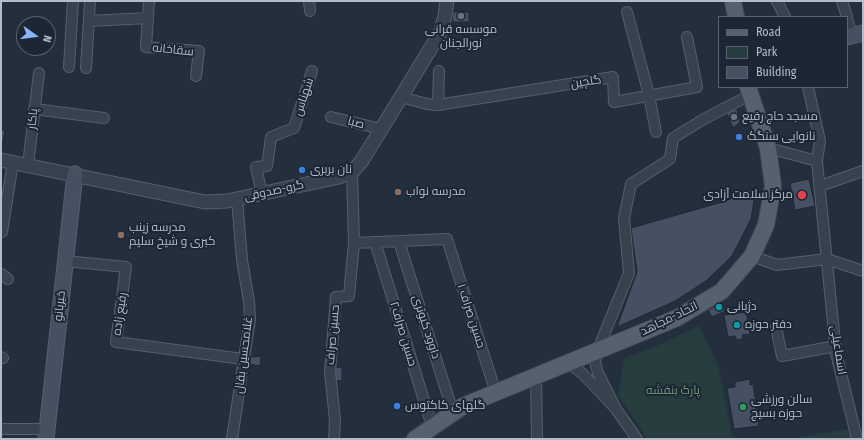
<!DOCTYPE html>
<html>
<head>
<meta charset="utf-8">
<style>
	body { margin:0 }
	#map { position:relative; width:864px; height:440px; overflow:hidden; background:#242f3e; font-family:"Fira Sans Condensed",sans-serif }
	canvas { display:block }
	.frame { position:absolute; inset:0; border:2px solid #b4bcc9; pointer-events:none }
	.legend { position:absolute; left:718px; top:16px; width:130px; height:72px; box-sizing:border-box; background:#1d2633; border:1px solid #59626f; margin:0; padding:5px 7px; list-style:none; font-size:12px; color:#b4bcc9 }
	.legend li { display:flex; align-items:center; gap:8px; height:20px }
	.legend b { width:20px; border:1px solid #59626f }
	.north { position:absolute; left:16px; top:16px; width:40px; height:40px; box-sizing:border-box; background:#1d2633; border:1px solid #59626f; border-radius:50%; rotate:104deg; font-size:11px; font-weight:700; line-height:16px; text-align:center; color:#b4bcc9 }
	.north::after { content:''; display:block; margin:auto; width:14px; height:18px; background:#8ab4f8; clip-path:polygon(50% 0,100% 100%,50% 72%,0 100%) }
</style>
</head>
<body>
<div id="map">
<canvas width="864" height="440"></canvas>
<div class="frame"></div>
<ul class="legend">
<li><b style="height:5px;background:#56606e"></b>Road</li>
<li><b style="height:11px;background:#263c3f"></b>Park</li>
<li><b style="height:11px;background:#455162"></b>Building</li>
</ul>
<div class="north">N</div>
</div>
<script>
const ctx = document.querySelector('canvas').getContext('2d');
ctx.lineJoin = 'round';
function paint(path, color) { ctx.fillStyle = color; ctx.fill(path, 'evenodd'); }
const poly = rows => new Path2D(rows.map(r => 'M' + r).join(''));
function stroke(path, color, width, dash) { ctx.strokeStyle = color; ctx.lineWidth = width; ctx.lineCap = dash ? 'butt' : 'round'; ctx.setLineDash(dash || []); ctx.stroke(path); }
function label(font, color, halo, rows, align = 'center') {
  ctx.font = font + ' "Fira Sans Condensed",Cairo,sans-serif'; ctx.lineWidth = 4; ctx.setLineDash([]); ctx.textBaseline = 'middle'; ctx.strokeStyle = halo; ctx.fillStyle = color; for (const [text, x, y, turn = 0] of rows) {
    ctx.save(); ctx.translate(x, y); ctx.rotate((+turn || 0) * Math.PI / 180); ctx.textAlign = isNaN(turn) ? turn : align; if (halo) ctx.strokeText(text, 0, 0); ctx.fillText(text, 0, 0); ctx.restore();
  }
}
const green = poly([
	[699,326,718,365,732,435,736,439,647,439,618,395,624,358,656,346],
	[849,429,852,439,788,439]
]);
const building = poly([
	[453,12,469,12,469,22,454,22,452,20,453,12],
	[737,109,740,122,733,128,726,111,737,109],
	[1,130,5,131,1,151,1,130],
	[809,179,815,206,795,210,790,183,809,179],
	[756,187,751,219,732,256,706,281,675,301,617,327,637,272,631,228,726,201,756,187],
	[721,303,725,311,712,317,708,310,721,303],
	[736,310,737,313,746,312,750,334,742,335,743,339,737,340,735,336,728,337,724,315,732,314,732,311,736,310],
	[243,354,254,357,261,356,260,366,247,364,243,354],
	[342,367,342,380,331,382,331,368,342,367],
	[750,379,750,385,753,384,759,426,734,429,727,388,735,387,735,382,750,379]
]);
const minor = poly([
	[149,1,146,47,199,51,196,76],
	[309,1,310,11],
	[777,1,785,17],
	[842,1,847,17],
	[627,12,649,95,656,132],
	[847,18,852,36],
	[89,21,148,18],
	[69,67,73,1],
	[86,68,90,1],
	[808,87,820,141,817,161],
	[401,97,427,104,438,105,613,77,614,102,697,87,687,37],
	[438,105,439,71],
	[34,109,104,118],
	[331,117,381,129],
	[768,148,817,161,836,353,857,439],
	[28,165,39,73],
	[352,172,354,243,447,239,496,393],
	[820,186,863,171],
	[262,194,256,167,267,166,271,137,294,128,312,71],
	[2,232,13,162],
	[375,242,432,426],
	[399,242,453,412],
	[752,256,777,265,827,259,863,271],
	[65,261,126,267,116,342,243,359],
	[1,274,8,279],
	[776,327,782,356,836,346],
	[1,357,3,358],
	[569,363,582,373,616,409,637,439],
	[536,376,537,439],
	[616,409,598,373,595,362,597,352,629,273,624,218,631,184,670,159,673,138,704,119,750,95],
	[1,429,47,429],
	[232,439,250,319,249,301,242,260,237,199],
	[334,439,335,420,330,372,336,297,349,296,354,243]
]);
const tertiary = poly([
	[1,160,205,202,227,201,339,177,352,172,361,162,401,97,440,33,445,16,447,1]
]);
const secondary = poly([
	[847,37,863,33],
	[46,439,75,174]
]);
const primary = poly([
	[733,1,736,17],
	[415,439,463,406,677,318,722,291,752,256,766,225,773,186,768,148,748,87]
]);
const markers = [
	[461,16,4,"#6b7280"],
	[734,117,4,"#6b7280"],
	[739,137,4,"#3f7fe0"],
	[302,170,4,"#3f7fe0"],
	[398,192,4,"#8d6e63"],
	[802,195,5,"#e0444e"],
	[121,235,4,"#8d6e63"],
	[719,307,4,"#0f9aa8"],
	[737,325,4,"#0f9aa8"],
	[397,406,4,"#3f7fe0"],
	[743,407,4,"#2e9e5b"]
];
const poiNames = [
	["موسسه قرانی",461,30,"center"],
	["نورالجنان",461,44,"center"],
	["مسجد حاج رفیع",742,117],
	["نانوایی سنگک",747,137],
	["نان بربری",310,170],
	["مدرسه نواب",406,192],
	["مرکز سلامت آزادی",793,195,"right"],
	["مدرسه زینب",129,228],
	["کبری و شیخ سلیم",129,242],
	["دژبانی",727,307],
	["دفتر حوزه",745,325],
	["سالن ورزشی",751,400],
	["حوزه بسیج",751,414],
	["گلهای کاکتوس",405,406]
];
const streetNames = [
	["سقاخانه",173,50,6],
	["گلچین",586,82,-9],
	["شهناس",304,97,-72],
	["پاکار",33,119,-84],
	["صبا",356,123,14],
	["گرو-صدوقی",274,191,-12],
	["خیربانو",60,306,-84],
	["رفیع زاده",120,314,-82],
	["حسین صراف ۱",471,316,72],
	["اتحاد-مجاهد",669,319,-26],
	["داوود کبوتری",426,327,72],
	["حسین صراف۲",403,334,73],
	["حسین صراف",333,335,-85],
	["اسماعیلی",838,350,81],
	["غلامحسین بقال",244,355,-83]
];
const parkNames = [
	["پارک بنفشه",673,391]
];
paint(green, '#263c3f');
paint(building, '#455162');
stroke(building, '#1f2835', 1);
stroke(minor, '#565f6c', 12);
stroke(tertiary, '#565f6c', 15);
stroke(secondary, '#565f6c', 17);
stroke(primary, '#414a57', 18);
stroke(minor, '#38414e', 10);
stroke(tertiary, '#38414e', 13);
stroke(secondary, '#465061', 15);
stroke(primary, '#56606e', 16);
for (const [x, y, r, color] of markers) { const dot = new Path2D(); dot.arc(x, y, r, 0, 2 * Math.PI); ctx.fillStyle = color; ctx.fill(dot); stroke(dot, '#1d2633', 1.5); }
label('12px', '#b4bcc9', '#1d2633', poiNames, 'left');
label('12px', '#b4bcc9', '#1d2633', streetNames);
label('12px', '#6b9a76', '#1d2633', parkNames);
</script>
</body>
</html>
